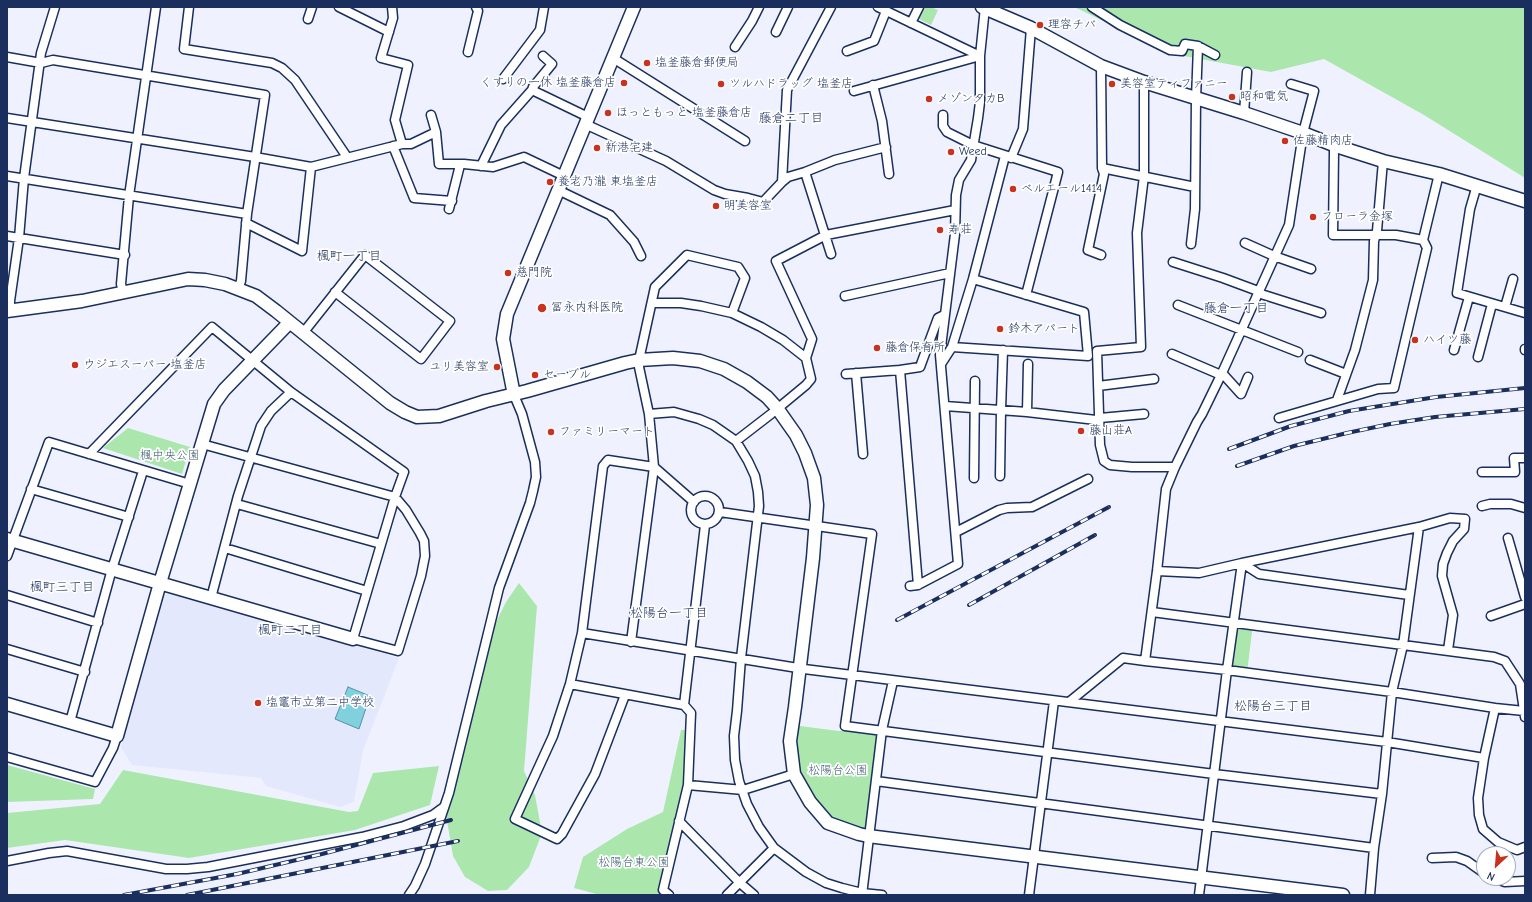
<!DOCTYPE html>
<html>
<head>
<meta charset="utf-8">
<style>
	body { margin:0 }
	#map { position:relative; width:1532px; height:902px; overflow:hidden; background:#eff2fe; font-family:"Comic Neue",sans-serif }
	canvas { display:block }
	.frame { position:absolute; inset:0; border:8px solid #1b2f5e; pointer-events:none }
	.north { position:absolute; left:1476px; top:846px; width:40px; height:40px; box-sizing:border-box; background:#fff; border:1px solid #a4acbf; border-radius:50%; rotate:206deg; font-size:11px; font-weight:700; line-height:16px; text-align:center; color:#1b2f5e }
	.north::after { content:''; display:block; margin:auto; width:14px; height:18px; background:#c8321e; clip-path:polygon(50% 0,100% 100%,50% 72%,0 100%) }
</style>
</head>
<body>
<div id="map">
<canvas width="1532" height="902"></canvas>
<div class="frame"></div>
<div class="north">N</div>
</div>
<script>
const ctx = document.querySelector('canvas').getContext('2d');
ctx.lineJoin = 'round';
function paint(path, color) { ctx.fillStyle = color; ctx.fill(path, 'evenodd'); }
const poly = rows => new Path2D(rows.map(r => 'M' + r).join(''));
function stroke(path, color, width, dash) { ctx.strokeStyle = color; ctx.lineWidth = width; ctx.lineCap = dash ? 'butt' : 'round'; ctx.setLineDash(dash || []); ctx.stroke(path); }
function label(font, color, halo, rows, align = 'center') {
  ctx.font = font + ' "Comic Neue","Klee One",sans-serif'; ctx.lineWidth = 3.5; ctx.setLineDash([]); ctx.textBaseline = 'middle'; ctx.strokeStyle = halo; ctx.fillStyle = color; for (const [text, x, y, turn = 0] of rows) {
    ctx.save(); ctx.translate(x, y); ctx.rotate((+turn || 0) * Math.PI / 180); ctx.textAlign = isNaN(turn) ? turn : align; if (halo) ctx.strokeText(text, 0, 0); ctx.fillText(text, 0, 0); ctx.restore();
  }
}
const built = poly([
	[171,591,399,658,363,751,354,802,340,807,266,786,261,778,132,765,121,747,163,596]
]);
const green = poly([
	[923,7,931,7,938,10,931,25,919,19,918,15],
	[1074,7,1525,7,1525,178,1424,115,1324,59,1271,72,1173,54],
	[128,428,190,447,182,474,103,448],
	[519,583,537,606,524,771,535,795,542,833,529,867,507,890,488,891,465,877,453,856,446,815,488,638,506,602],
	[1233,622,1253,624,1247,673,1227,670],
	[792,725,839,731,882,730,868,836,828,823,794,774],
	[681,730,687,730,684,783,662,895,600,895,574,888,583,857,627,829,663,812],
	[7,765,95,789,93,799,7,802],
	[439,766,430,805,355,830,189,858,65,840,7,848,7,813,100,804,123,770,349,812,358,811,373,773]
]);
const water = poly([
	[348,687,370,696,359,729,335,719,348,687]
]);
const street = poly([
	[189,7,184,49,272,63,282,68,295,80,347,157],
	[339,7,389,32],
	[878,7,980,56,980,102,978,118,971,160,959,180,956,195,955,234,940,355,958,564,918,585,910,586],
	[1092,7,1120,25,1170,50,1182,51,1185,44,1198,46,1215,55],
	[308,19,312,7],
	[911,23,919,7],
	[776,32,788,7],
	[735,47,752,21,759,7],
	[847,51,874,41,886,11],
	[468,52,478,11,476,7],
	[7,57,41,63,53,60,265,95,247,214,241,281,238,289],
	[613,58,745,141],
	[1101,66,1102,168,1104,174,1088,250,1101,255],
	[503,79,540,30,544,7],
	[1144,82,1144,176,1137,233,1141,347,1097,351,1100,445,1104,461,1110,465,1132,467,1175,467],
	[873,85,882,121,889,174],
	[532,90,588,117],
	[854,91,980,56,985,7],
	[1244,113,1247,72],
	[943,115,943,126,947,132,973,145,1058,172,1026,295],
	[7,118,255,157,311,167,402,144,395,120,408,65,381,58,393,18,392,7],
	[585,124,666,161,714,190,725,194,748,198,763,202,782,182,787,90,831,7],
	[436,132,439,164,464,164,493,167,524,157,564,176],
	[402,144,411,144,436,132,431,115],
	[393,146,414,198,452,201],
	[1336,146,1334,151,1333,235,1396,235,1423,240],
	[1011,158,1023,129,1031,28],
	[481,166,501,125,532,90,533,87,552,64,543,56],
	[1102,168,1195,187],
	[805,172,831,254],
	[7,176,247,214],
	[782,182,788,177,805,172,835,160,886,147],
	[1477,185,1470,209,1457,293,1525,313],
	[558,190,610,215,634,242,641,256],
	[449,209,460,165],
	[246,223,302,251,311,167],
	[7,236,125,255],
	[1245,243,1274,256,1311,269],
	[1191,244,1195,209,1196,99,1198,46],
	[1173,262,1223,278,1258,291,1261,294,1321,313],
	[123,292,121,284,129,196,156,7],
	[845,296,950,273],
	[652,303,681,303,701,306,732,313,761,327,783,340,806,358,811,379,806,385,771,414,736,441],
	[1178,305,1298,352],
	[1505,307,1513,279],
	[10,311,10,301,19,238,24,178,41,53,55,7],
	[303,333,307,328,365,255,450,321,421,359,335,292],
	[952,347,1088,356,1084,312,973,279],
	[1454,350,1469,297],
	[1525,350,1525,349],
	[1172,354,1221,375],
	[1478,357,1492,304],
	[806,358,812,339,776,261,826,235,955,210],
	[1310,360,1346,374],
	[941,364,952,347,973,279,1005,156],
	[900,370,920,367,938,318,944,315],
	[856,373,863,454],
	[1222,373,1241,394,1248,377],
	[846,374,900,370,918,585],
	[1098,386,1154,379],
	[1337,400,1355,350,1373,280,1374,241,1377,231,1383,161],
	[945,406,1027,412,1096,420,1100,418,1144,414],
	[1027,412,1028,364],
	[649,414,674,412,699,419,713,425,736,441,748,461,755,476,758,492,759,506,741,658,737,711,734,736,735,760,739,781,747,804,759,827,774,848,806,872,826,883,842,888,862,893,882,895],
	[1279,418,1378,389,1394,388,1427,248,1423,240,1439,174],
	[89,454,212,327,291,392,404,472,395,497,353,639,398,651,421,576,425,556,424,541,420,533,406,510,395,497,202,444],
	[1482,472,1515,472,1514,458,1525,458],
	[1000,476,1001,410,1003,350],
	[974,478,975,381],
	[31,489,129,517],
	'691 510a14 14 0 1 1 28 0a14 14 0 1 1-28 0Z',
	[237,504,381,544],
	[1482,506,1490,504,1511,504,1525,508],
	[720,512,872,534,845,726,1214,774,1382,794],
	[956,532,999,510,1007,508,1032,507,1088,479],
	[1508,538,1525,597],
	[225,548,367,591],
	[7,556,49,442,190,484],
	[1157,571,1199,573,1242,563,1419,527,1450,518,1465,519,1464,529,1453,541,1447,553,1443,564,1442,576,1453,615,1448,650],
	[7,595,98,623],
	[211,598,238,496,261,426,271,411,291,392],
	[1152,612,1494,657,1505,661,1520,684,1525,717],
	[1491,616,1525,604],
	[582,633,804,669,1387,742,1484,758],
	[631,642,654,467,649,414,639,367,639,360,655,287,687,255,738,267,745,278,732,313],
	[7,649,85,672],
	[1145,661,1227,670,1392,692,1495,708,1524,711],
	[570,684,684,705,705,525],
	[625,695,595,774,562,834,557,839,515,819,553,736,570,684,582,633,603,466,608,460,654,467,694,502],
	[1069,702,1123,658,1145,661,1157,571,1166,489,1175,467,1197,422,1202,414,1222,373,1289,225,1303,133,1314,91,1291,84],
	[1495,708,1484,758,1478,798,1479,815,1483,829,1498,842,1517,850,1525,847],
	[70,722,112,569,143,471],
	[7,757,95,782,113,748,117,736],
	[876,781,1374,848],
	[688,785,743,790,794,774],
	[679,821,740,883,754,895],
	[1432,858,1456,857,1467,861,1484,873],
	[7,861,49,853,67,851,166,869,187,869,208,867,362,837,404,826,433,815,444,807],
	[1494,878,1505,882,1525,881],
	[409,895,415,886,425,864,449,793,499,588,530,503,533,491,536,477,535,462,522,414,514,395],
	[669,895,663,890,688,785,691,713,684,705],
	[727,895,774,848],
	[862,895,882,730,893,681],
	[1029,895,1054,701],
	[1199,895,1227,670,1242,563,1259,574,1409,595],
	[1370,895,1374,848,1382,794,1392,692,1403,645,1419,527]
]);
const secondary = poly([
	[982,7,1031,28,1101,66,1144,82,1244,113,1303,133,1336,146,1383,161,1439,174,1525,201],
	[7,311,82,301,188,279,205,280,225,284,256,296,276,311,390,403,405,412,417,417,439,416,486,401,527,391,625,363,639,360,673,358,700,361,724,369,747,382,767,397,777,408,796,435,805,453,814,478,817,505,813,558,795,707,790,741,794,774,810,802,828,823,859,834,868,836,1343,895],
	[514,395,503,339,507,314,634,7],
	[7,539,353,639],
	[7,704,117,736,160,583,214,404,224,390,289,323]
]);
const rail = poly([
	[1229,449,1291,426,1349,411,1436,397,1525,388],
	[1237,466,1294,446,1347,433,1390,424,1435,417,1525,409],
	[969,605,1095,535],
	[897,620,1109,507],
	[124,895,237,874,322,854,451,820],
	[187,895,458,841]
]);
const markers = [
	[1040,25,4,"#c8321e"],
	[647,63,4,"#c8321e"],
	[624,83,4,"#c8321e"],
	[721,84,4,"#c8321e"],
	[1112,84,4,"#c8321e"],
	[1232,97,4,"#c8321e"],
	[929,99,4,"#c8321e"],
	[608,113,4,"#c8321e"],
	[1285,141,4,"#c8321e"],
	[597,148,4,"#c8321e"],
	[951,152,4,"#c8321e"],
	[550,182,4,"#c8321e"],
	[1013,189,4,"#c8321e"],
	[716,206,4,"#c8321e"],
	[1313,217,4,"#c8321e"],
	[940,230,4,"#c8321e"],
	[508,273,4,"#c8321e"],
	[542,308,5,"#c8321e"],
	[1000,329,4,"#c8321e"],
	[1415,340,4,"#c8321e"],
	[877,348,4,"#c8321e"],
	[75,365,4,"#c8321e"],
	[497,367,4,"#c8321e"],
	[535,375,4,"#c8321e"],
	[1081,431,4,"#c8321e"],
	[551,432,4,"#c8321e"],
	[258,703,4,"#c8321e"]
];
const poiNames = [
	["理容チバ",1048,25],
	["塩釜藤倉郵便局",655,63],
	["くすりの一休 塩釜藤倉店",616,83,"right"],
	["ツルハドラッグ 塩釜店",729,84],
	["美容室ティファニー",1120,84],
	["昭和電気",1240,97],
	["メゾンタカB",937,99],
	["ほっともっと 塩釜藤倉店",616,113],
	["佐藤精肉店",1293,141],
	["新港宅建",605,148],
	["Weed",959,152],
	["養老乃瀧 東塩釜店",558,182],
	["ベルエール1414",1021,189],
	["明美容室",724,206],
	["フローラ金塚",1321,217],
	["寿荘",948,230],
	["慈門院",516,273],
	["冨永内科医院",551,308],
	["鈴木アパート",1008,329],
	["ハイツ藤",1423,340],
	["藤倉保育所",885,348],
	["ウジエスーパー 塩釜店",83,365],
	["ユリ美容室",489,367,"right"],
	["セーブル",543,375],
	["藤山荘A",1089,431],
	["ファミリーマート",559,432],
	["塩竈市立第二中学校",266,703]
];
const parkNames = [
	["楓中央公園",170,456],
	["松陽台公園",838,771],
	["松陽台東公園",634,863]
];
const neighbourhoodNames = [
	["藤倉二丁目",791,118],
	["楓町一丁目",349,256],
	["藤倉一丁目",1236,308],
	["楓町三丁目",62,587],
	["松陽台一丁目",669,613],
	["楓町二丁目",290,630],
	["松陽台三丁目",1273,706]
];
paint(built, '#e4e8fd');
paint(green, '#abe7ad');
paint(water, '#81d0dd');
stroke(water, '#5890aa', 1);
stroke(street, '#1b2f5e', 11);
stroke(secondary, '#1b2f5e', 15);
stroke(street, '#fff', 8);
stroke(secondary, '#fff', 12);
stroke(rail, '#1b2f5e', 4);
stroke(rail, '#fff', 2.5, [8]);
for (const [x, y, r, color] of markers) { const dot = new Path2D(); dot.arc(x, y, r, 0, 2 * Math.PI); ctx.fillStyle = color; ctx.fill(dot); stroke(dot, '#fff', 1.5); }
label('12px', '#1b2f5e', '#fff', poiNames, 'left');
label('12px', '#3f5d72', '#fff', parkNames);
label('13px', '#1b2f5e', '#fff', neighbourhoodNames);
</script>
</body>
</html>
